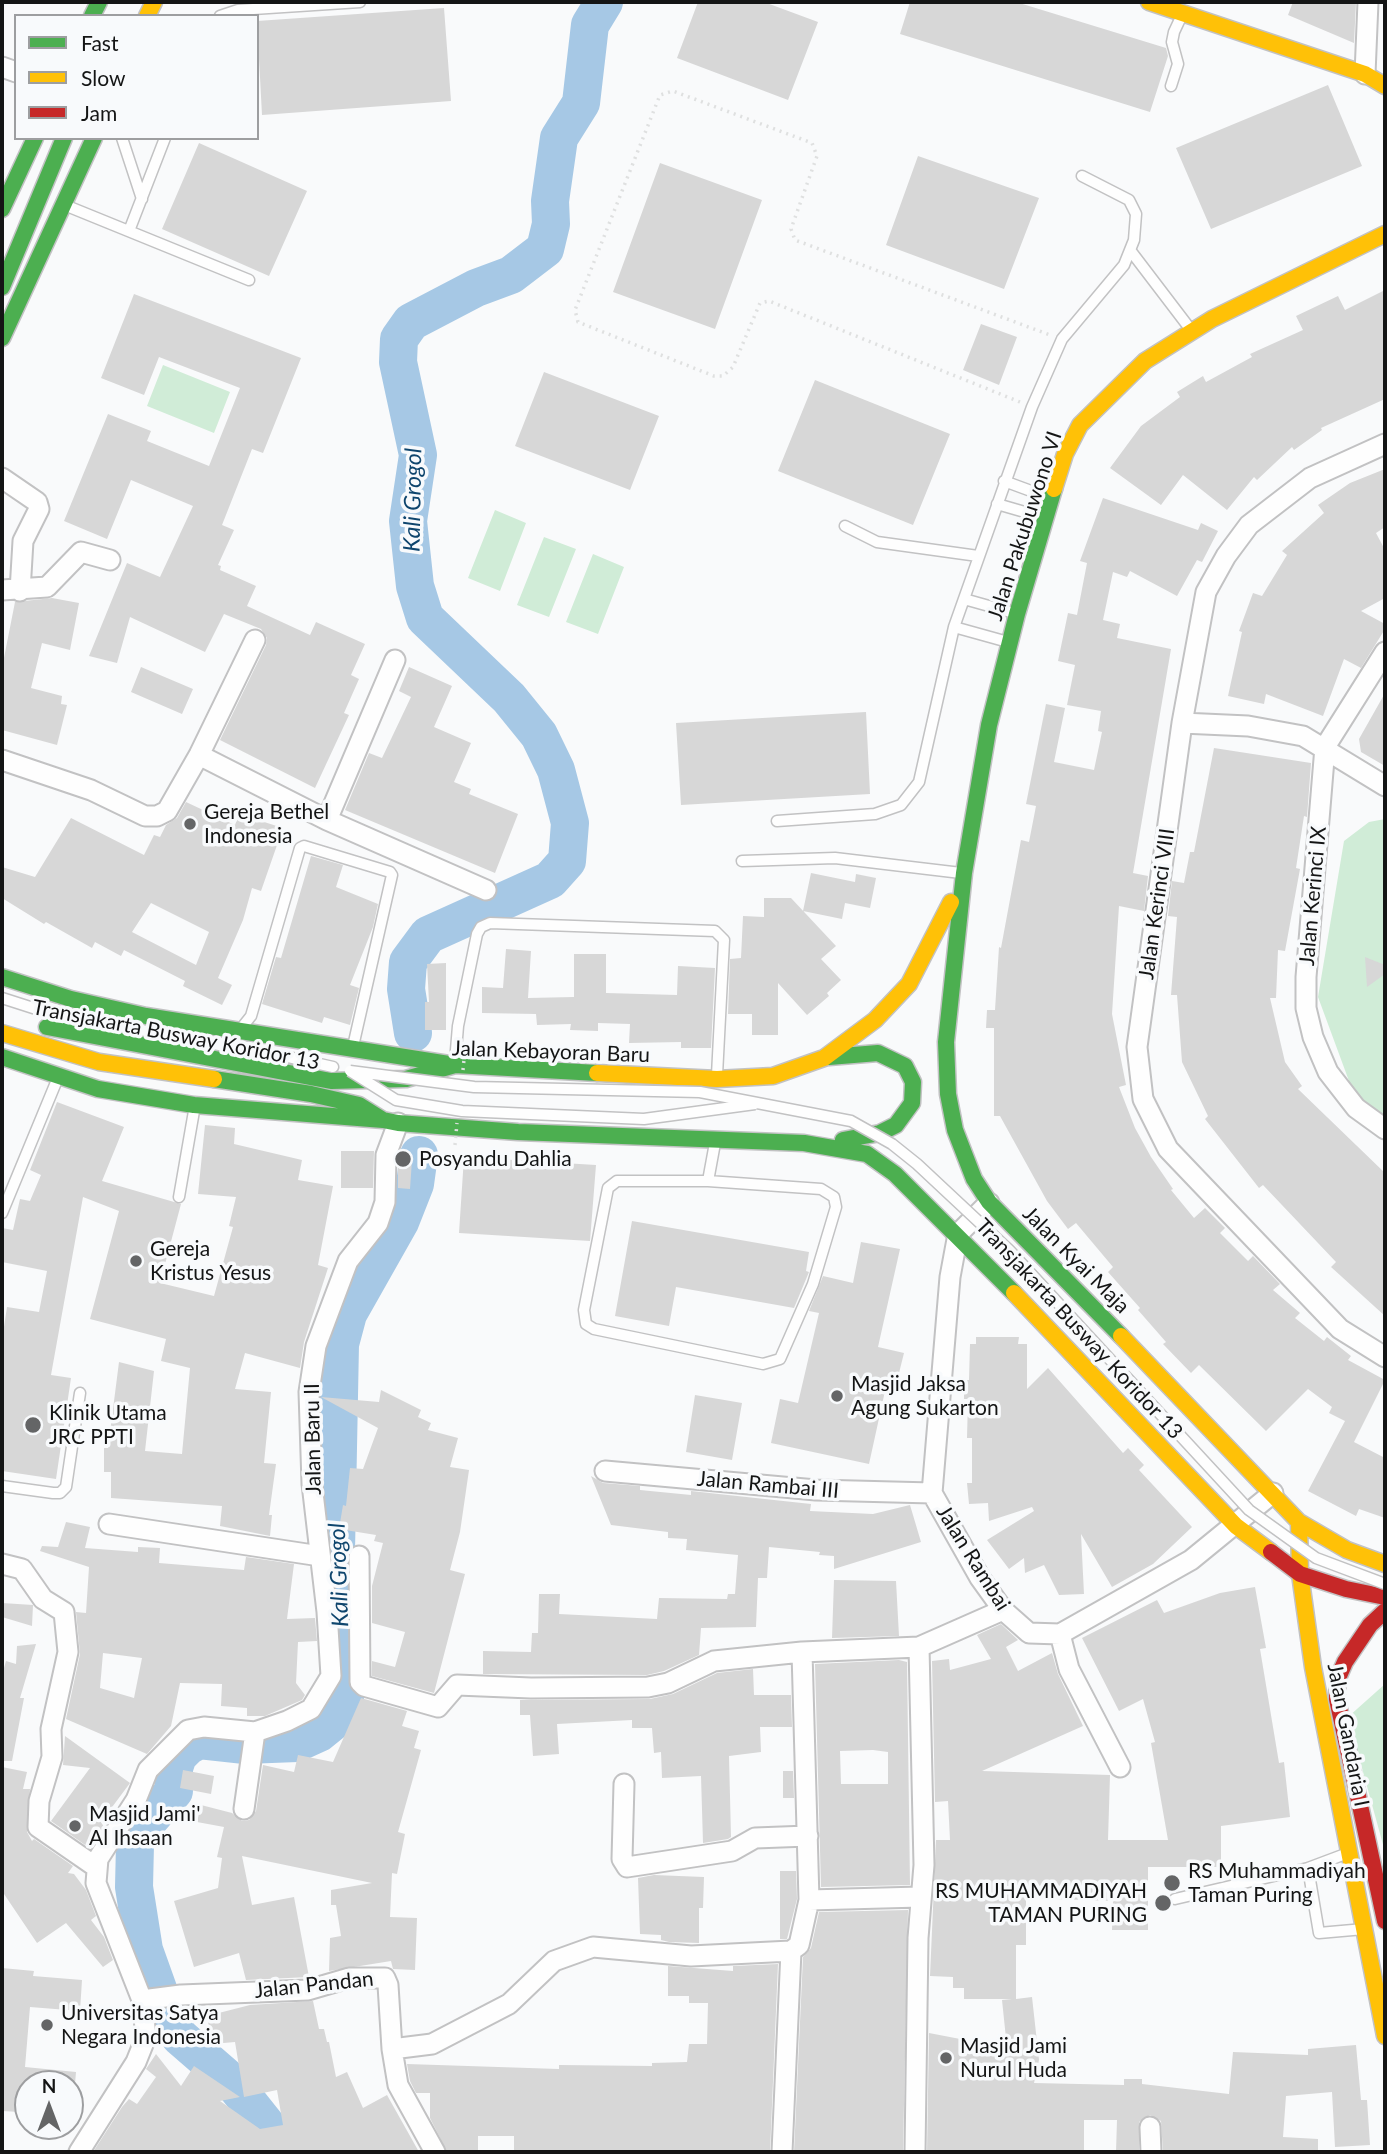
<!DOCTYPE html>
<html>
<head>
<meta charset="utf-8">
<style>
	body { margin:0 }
	#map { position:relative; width:1387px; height:2154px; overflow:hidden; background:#f9fafb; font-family:Lato,sans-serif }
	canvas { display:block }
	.frame { position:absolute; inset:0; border:4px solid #141515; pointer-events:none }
	.legend { position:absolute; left:14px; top:14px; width:245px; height:126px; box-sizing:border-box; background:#f8fafc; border:2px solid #9d9ea0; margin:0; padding:9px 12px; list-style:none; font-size:21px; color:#141515 }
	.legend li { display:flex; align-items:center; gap:14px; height:35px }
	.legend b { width:35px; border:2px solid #9d9ea0 }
	.north { position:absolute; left:14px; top:2070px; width:70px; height:70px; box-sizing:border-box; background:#f8fafc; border:2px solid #9d9ea0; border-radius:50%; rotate:0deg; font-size:19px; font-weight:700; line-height:28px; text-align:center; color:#141515 }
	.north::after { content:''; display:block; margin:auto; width:24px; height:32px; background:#646566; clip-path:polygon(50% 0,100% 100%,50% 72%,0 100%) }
</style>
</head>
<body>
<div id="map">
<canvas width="1387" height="2154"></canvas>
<div class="frame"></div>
<ul class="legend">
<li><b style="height:9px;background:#4caf50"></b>Fast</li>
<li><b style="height:9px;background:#ffc107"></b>Slow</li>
<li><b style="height:9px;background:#c62828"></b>Jam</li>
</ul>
<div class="north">N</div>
</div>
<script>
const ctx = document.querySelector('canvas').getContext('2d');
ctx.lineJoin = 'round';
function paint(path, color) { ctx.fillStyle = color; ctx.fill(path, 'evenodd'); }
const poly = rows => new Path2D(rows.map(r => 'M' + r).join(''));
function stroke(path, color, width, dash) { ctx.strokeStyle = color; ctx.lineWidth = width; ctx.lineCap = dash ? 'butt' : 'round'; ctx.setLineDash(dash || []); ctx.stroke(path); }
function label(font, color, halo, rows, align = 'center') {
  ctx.font = font + ' Lato,sans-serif'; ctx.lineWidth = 7; ctx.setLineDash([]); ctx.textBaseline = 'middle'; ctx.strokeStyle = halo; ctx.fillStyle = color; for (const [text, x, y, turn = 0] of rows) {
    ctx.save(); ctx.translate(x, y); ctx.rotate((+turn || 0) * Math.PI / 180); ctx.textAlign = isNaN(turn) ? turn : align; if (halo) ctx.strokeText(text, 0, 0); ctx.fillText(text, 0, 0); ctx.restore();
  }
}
const green = poly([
	[163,365,230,392,214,433,147,406],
	[495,510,526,523,500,591,468,578],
	[544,537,576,549,549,617,517,605],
	[593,554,624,567,598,634,566,622],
	[1385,819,1385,1118,1356,1100,1318,997,1344,841,1369,822],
	[1385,1684,1385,1852,1348,1717]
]);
const river = poly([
	[413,1033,406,989,408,962,428,935,550,880,567,861,570,823,556,770,539,735,509,698,425,618,415,586,408,521,418,455,398,362,399,339,411,322,476,288,511,275,545,249,551,224,550,201,559,138,581,103,590,25,604,2],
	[278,2152,268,2127,233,2083,180,2037,169,2020,144,1950,134,1887,135,1844,143,1827,174,1791,174,1768,178,1756,188,1746,199,1740,245,1745,297,1743,319,1733,340,1716,348,1684,335,1603,340,1344,348,1314,400,1222,415,1184,419,1155]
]);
const building = poly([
	[698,2,764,2,818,22,788,100,677,58],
	[910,2,1016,2,1166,48,1168,56,1150,112,900,34],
	[1293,2,1356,2,1354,43,1288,15],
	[444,8,451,101,262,115,257,21],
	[1328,85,1362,166,1211,229,1176,148],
	[199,143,307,191,269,276,162,229],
	[918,156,1039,198,1004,289,886,245],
	[660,163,762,200,715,329,613,292],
	[1385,290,1385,399,1321,428,1322,430,1294,450,1292,447,1257,480,1254,477,1227,510,1183,475,1161,505,1110,468,1141,426,1180,397,1177,392,1203,376,1206,382,1252,357,1250,354,1303,330,1296,316,1338,296,1345,310],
	[134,294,301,358,263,453,252,449,222,525,234,530,218,565,221,566,220,570,256,586,247,606,310,635,316,622,365,644,351,675,359,679,344,713,349,715,315,788,220,740,266,645,267,638,261,629,224,614,205,652,130,617,117,663,89,656,127,563,160,577,193,506,131,480,107,539,64,521,108,414,151,431,147,441,209,466,240,388,159,357,144,395,101,378],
	[981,324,1017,337,999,385,963,370],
	[544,372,659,416,630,490,515,446],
	[815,380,950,434,913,525,778,471],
	[1385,469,1385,527,1376,533,1385,550,1385,598,1361,611,1385,624,1385,629,1361,668,1344,659,1323,716,1266,694,1264,704,1228,696,1242,632,1239,631,1253,593,1262,596,1287,555,1282,551,1324,513,1318,505,1350,483],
	[1103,498,1198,530,1201,523,1218,531,1202,562,1197,560,1177,596,1130,571,1127,577,1113,572,1103,620,1120,624,1117,638,1171,649,1133,873,1148,876,1144,911,1119,906,1112,1014,1126,1085,1119,1087,1135,1128,1151,1157,1173,1189,1171,1190,1194,1218,1205,1208,1225,1228,1220,1233,1248,1261,1253,1256,1280,1284,1273,1290,1300,1313,1295,1318,1324,1341,1327,1337,1351,1356,1348,1360,1385,1380,1354,1442,1385,1458,1385,1518,1359,1509,1356,1516,1308,1491,1345,1421,1329,1413,1332,1407,1308,1389,1266,1431,1199,1365,1191,1373,1163,1344,1166,1342,1138,1310,1140,1308,1108,1272,1113,1267,1076,1223,1068,1229,1047,1201,1000,1116,994,1116,994,1028,986,1028,987,1010,995,1010,999,947,1001,948,1021,840,1029,842,1036,806,1026,804,1046,704,1065,708,1054,762,1094,770,1102,732,1098,731,1101,711,1067,705,1075,665,1058,661,1068,613,1077,615,1087,563,1080,561],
	[52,598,79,603,70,650,42,643,31,688,62,696,61,704,67,705,57,745,2,730,2,668,15,602],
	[141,667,193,689,182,714,131,692],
	[409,667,452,686,434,727,471,743,454,782,471,789,469,794,518,814,495,873,345,810,369,753,382,758,411,697,399,691],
	[1385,693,1385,766,1361,752,1359,739],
	[866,712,870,794,681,805,676,723],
	[1214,748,1311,763,1307,817,1304,816,1296,868,1300,869,1285,951,1278,950,1276,998,1270,998,1285,1062,1302,1086,1298,1089,1385,1173,1385,1316,1331,1267,1336,1262,1263,1185,1259,1188,1205,1119,1208,1116,1182,1062,1177,995,1171,995,1177,917,1168,916,1172,881,1184,883,1190,852,1194,852],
	[186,802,235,825,239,814,283,828,261,891,252,888,243,920,218,978,232,985,222,1005,183,986,185,981,124,950,121,956,95,942,92,948,46,922,44,924,2,898,2,867,35,877,71,818,144,855,154,835,160,837,166,825,177,818],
	[151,903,209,932,196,965,132,932],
	[311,856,343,865,336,887,378,904,373,927,350,985,359,988,350,1025,324,1017,322,1023,262,1004,276,957,281,958],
	[811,873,855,882,856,874,876,878,870,908,845,903,842,919,803,911],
	[764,898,791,898,836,946,821,959,841,980,827,993,829,996,807,1015,778,983,778,1035,752,1035,752,1014,728,1014,730,959,741,958,743,916,764,917],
	[506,949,531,951,528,998,574,997,574,954,606,954,606,993,677,995,678,966,715,968,711,1048,681,1048,681,1042,629,1043,630,1024,598,1023,598,1031,570,1030,571,1024,537,1025,536,1014,482,1013,482,987,503,988],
	[1365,957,1385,965,1385,974,1367,987],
	[446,963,446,1030,425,1030,425,1002,429,1002,427,964],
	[57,1102,124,1127,102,1181,181,1204,160,1283,214,1296,233,1227,229,1226,236,1197,198,1194,205,1125,235,1128,234,1144,302,1160,298,1180,333,1186,318,1265,328,1268,304,1342,300,1368,245,1353,235,1389,271,1392,264,1463,276,1464,269,1515,272,1515,270,1536,220,1526,222,1506,111,1498,111,1472,104,1472,104,1448,108,1448,119,1362,154,1371,145,1451,182,1454,190,1368,161,1361,166,1339,90,1319,119,1211,83,1197,51,1375,71,1378,56,1479,2,1471,2,1340,7,1307,39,1312,47,1271,2,1262,2,1228,13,1230,20,1199,30,1201,41,1175,30,1170],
	[341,1151,374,1151,373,1188,341,1188],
	[464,1157,596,1165,590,1241,459,1233],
	[398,1159,412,1160,410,1189,398,1188],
	[632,1221,809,1252,806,1271,809,1272,794,1308,676,1287,669,1326,615,1316],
	[861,1242,900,1249,878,1347,904,1353,894,1393,885,1391,869,1464,771,1443,780,1399,798,1403,819,1313,809,1311,823,1276,853,1283],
	[976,1337,1019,1337,1018,1344,1027,1344,1027,1389,1048,1368,1123,1453,1128,1448,1144,1465,1139,1470,1192,1527,1153,1564,1112,1587,1081,1534,1084,1594,1059,1595,1044,1565,1025,1573,1024,1558,1009,1569,987,1540,1034,1511,1032,1507,989,1521,988,1503,969,1504,967,1483,972,1483,972,1438,967,1438,968,1399,964,1399,964,1380,969,1380,970,1344,976,1344],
	[381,1390,421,1410,418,1417,431,1423,428,1430,458,1438,450,1467,469,1470,460,1532,450,1570,465,1574,434,1693,372,1676,372,1661,395,1667,405,1632,372,1623,372,1586,383,1543,374,1541,376,1535,339,1529,343,1505,346,1506,350,1468,363,1469,378,1428,321,1397,379,1402],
	[695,1395,742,1403,732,1460,686,1452],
	[591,1476,603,1483,640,1486,640,1490,691,1495,691,1491,811,1504,810,1511,873,1514,910,1505,921,1542,834,1569,834,1556,819,1555,820,1552,769,1547,767,1578,758,1578,756,1627,701,1628,699,1655,664,1671,647,1675,483,1674,483,1651,531,1652,532,1633,538,1633,539,1594,560,1594,559,1614,657,1619,659,1598,727,1599,728,1594,735,1594,738,1555,686,1550,687,1539,668,1538,668,1532,611,1525],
	[66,1522,90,1527,85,1548,138,1552,138,1547,160,1548,159,1563,244,1570,246,1557,294,1564,287,1619,315,1618,317,1641,298,1642,296,1683,305,1695,302,1700,265,1716,247,1716,247,1708,221,1706,222,1684,180,1683,171,1726,147,1754,66,1719,80,1654,76,1612,86,1613,89,1567,40,1551,42,1546,58,1547],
	[103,1653,142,1658,134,1698,100,1688],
	[834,1580,896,1581,899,1636,832,1638],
	[1255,1587,1266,1648,1260,1649,1279,1763,1284,1762,1290,1817,1221,1826,1221,1867,1148,1867,1148,1930,1112,1930,1113,1901,1026,1898,1026,1945,1016,1945,1016,1999,1032,1997,1039,2060,1034,2083,1124,2085,1124,2079,1142,2079,1142,2084,1229,2094,1233,2052,1308,2055,1308,2049,1356,2045,1361,2100,1367,2100,1370,2145,1335,2147,1332,2092,1286,2096,1283,2137,1318,2139,1318,2152,1163,2152,1161,2121,1150,2115,1139,2122,1139,2152,1116,2152,1117,2120,1084,2120,1084,2152,927,2152,929,2033,1007,2048,1002,2000,1012,1999,964,1999,964,1988,953,1988,953,1977,930,1976,936,1840,950,1840,948,1801,935,1802,932,1661,949,1659,950,1670,991,1659,977,1635,1001,1624,1018,1640,1006,1647,1018,1671,1052,1653,1058,1674,1083,1726,982,1771,1110,1775,1108,1840,1168,1840,1151,1743,1155,1742,1143,1699,1119,1711,1082,1638,1157,1600,1164,1613,1220,1593],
	[2,1603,33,1605,32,1626,2,1617],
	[36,1644,20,1698,24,1698,12,1761,2,1761,2,1675,6,1661,16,1664,17,1646],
	[899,1660,907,1662,910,1885,821,1887,815,1664],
	[873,1750,888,1752,888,1784,841,1784,840,1751],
	[753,1669,754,1695,791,1695,792,1727,760,1727,761,1752,729,1756,731,1837,728,1839,703,1843,701,1776,662,1778,661,1752,654,1753,652,1728,632,1728,632,1720,557,1724,559,1754,533,1756,530,1715,520,1715,520,1700,650,1699,673,1694,717,1673],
	[361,1698,407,1711,402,1726,419,1731,414,1748,421,1750,398,1832,405,1834,397,1874,392,1873,390,1917,417,1918,415,1970,393,1969,391,1961,329,1971,330,1938,341,1936,336,1905,331,1905,331,1890,372,1883,242,1856,252,1905,294,1897,309,1977,246,1980,239,1953,194,1967,174,1901,218,1888,222,1858,217,1857,224,1827,197,1822,201,1805,232,1813,242,1821,249,1820,256,1811,263,1765,294,1772,298,1755,333,1762],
	[65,1736,130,1783,101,1822,104,1827,88,1847,51,1821,90,1768,63,1765],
	[2,1767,27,1772,23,1789,30,1789,27,1832,32,1841,34,1839,73,1866,68,1873,74,1874,86,1890,96,1916,91,1920,104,1937,113,1960,103,1967,66,1923,37,1943,2,1891],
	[183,1770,214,1776,211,1794,180,1788],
	[783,1771,793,1771,794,1798,783,1798],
	[780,1871,796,1871,797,1899,787,1939,780,1939],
	[654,1875,704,1877,703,1908,699,1908,699,1943,669,1942,661,1940,661,1935,640,1934,638,1878],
	[908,1910,903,2152,794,2152,803,1957,811,1948,819,1912],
	[778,1964,770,2152,514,2152,514,2136,478,2136,478,2152,447,2152,430,2118,430,2093,416,2093,410,2081,407,2064,559,2069,559,2065,652,2066,652,2063,687,2062,689,2044,707,2044,708,2003,689,2003,689,1996,668,1996,668,1966,733,1971,733,1966],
	[2,1968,34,1971,33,1976,82,1980,80,2011,30,2007,25,2067,76,2072,75,2084,28,2084,28,2101,21,2101,20,2112,2,2111],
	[313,2001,319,2029,324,2029,327,2042,329,2042,336,2077,347,2072,363,2108,387,2095,419,2152,93,2152,122,2107,129,2099,137,2104,156,2077,146,2069,156,2054,181,2086,194,2066,240,2097,220,2101,260,2129,283,2125,277,2090,244,2097,235,2042,212,2044,207,2016,250,2005]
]);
const path = poly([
	[1020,402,769,301,760,303,733,367,723,376,714,376,578,322,575,310,660,95,673,91,812,143,817,156,791,229,795,240,1050,335]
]);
const lane = poly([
	[220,16,238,10,360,2],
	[1171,86,1178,64,1172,42,1174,32,1181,17],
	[122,138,142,199],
	[67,206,249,280],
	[129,231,165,138],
	[1130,250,1191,330],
	[1004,481,1050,498],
	[997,504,1042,517],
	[845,526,877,542,978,556],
	[964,599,1014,613],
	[954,627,1008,642],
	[777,821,875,814,901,805,919,782,954,627,1032,407,1062,339,1124,265,1134,240,1136,214,1129,200,1082,176],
	[742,861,835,858,961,873],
	[2,998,58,1016],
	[243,1026,251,1016,300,848,304,846,390,872,392,875,354,1042],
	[266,1052,333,1067],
	[455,1062,458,1026,477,934,481,927,490,923,715,931,724,940,717,1075],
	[617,1181,708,1181,821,1189,834,1197,836,1207,813,1284,780,1359,763,1364,594,1329,586,1324,584,1310,608,1188,617,1181],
	[708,1181,715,1143],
	[179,1197,194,1111],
	[2,1213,57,1080],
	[2,1486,53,1493,60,1493,66,1487,80,1393],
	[1308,1868,1319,1933,1364,1929],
	[1175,1899,1308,1868,1348,1853]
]);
const street = poly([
	[2,67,16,72],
	[1365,74,1368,2],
	[1385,444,1310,478,1249,525,1226,556,1206,592,1182,723,1137,1047,1143,1099,1168,1149,1340,1329,1385,1357],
	[2,478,37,502,39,509,23,541,20,591],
	[2,590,47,587,81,552,110,560],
	[1385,652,1325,747,1306,977,1306,1008,1313,1037,1328,1072,1356,1108,1385,1129],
	[1182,723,1248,726,1303,736,1385,786],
	[199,755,327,820,486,890],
	[2,760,91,790,145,816,157,816,167,811,199,755,255,640],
	[327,820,395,660],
	[989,1203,958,1234,950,1277,932,1493,980,1578,1003,1610,1029,1633,1060,1634,1191,1560,1273,1493],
	[605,1471,816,1490,932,1493],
	[109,1524,320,1556],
	[359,1556,360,1682,364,1686,438,1707,457,1685,531,1688,648,1687,668,1683,714,1661,802,1652,919,1647,1003,1610],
	[2,1564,22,1569,43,1599,64,1612,68,1652,51,1729,52,1757,39,1801,38,1827,96,1867],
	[1060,1634,1069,1669,1120,1767],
	[624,1784,622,1859,627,1867,732,1851,755,1838,808,1836],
	[244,1809,255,1732],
	[809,1900,920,1897],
	[142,2000,181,1995,308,1990,349,1978,385,1978,388,1985,392,2049,398,2085,435,2152],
	[392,2049,432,2044,509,2004,554,1961,593,1947,691,1956,791,1951,799,1945,809,1900,802,1652],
	[1150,2127,1151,2152],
	[79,2152,136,2062,146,2037,142,2000,96,1883,98,1859,136,1800,148,1770,188,1730,204,1727,255,1732,287,1721,311,1709,331,1676,327,1612,312,1484,309,1392,316,1346,348,1261,378,1223,385,1202,386,1155,398,1123],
	[782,2152,791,1951],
	[915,2152,918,1938,924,1865,919,1647]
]);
const fast = poly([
	[92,16,99,2],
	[2,209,35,138],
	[2,287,64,138],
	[2,338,94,138],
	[1054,489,1017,614,989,725,964,873,946,1042,948,1094,955,1130,974,1179,989,1202,1121,1336],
	[2,977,71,999,146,1016,455,1065],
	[47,1027,331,1081,406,1079,455,1065,597,1073],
	[2,1057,98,1089,194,1105,383,1120],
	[829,1057,878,1053,905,1066,913,1082,912,1103,896,1125,880,1133,843,1140],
	[214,1079,311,1094,359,1105,383,1120,398,1123,518,1132,804,1143,867,1154,895,1174,1014,1293]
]);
const slow = poly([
	[1149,2,1365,74,1385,86],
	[147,16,154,2],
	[1054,489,1065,454,1080,425,1145,361,1212,319,1385,234],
	[2,1033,99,1062,214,1079],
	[597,1073,717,1079,773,1076,824,1058,875,1020,909,984,951,902],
	[1014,1293,1236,1526,1271,1552],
	[1121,1336,1299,1522,1347,1550,1385,1564],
	[1299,1522,1300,1574,1313,1667,1385,2036]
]);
const jam = poly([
	[1271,1552,1300,1574,1346,1589,1385,1597],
	[1385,1611,1370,1625,1345,1662,1338,1678,1337,1699,1385,1921]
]);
const pathBridge = poly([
	[463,1070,465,1049],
	[455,1145,457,1123]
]);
const laneBridge = poly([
	[350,1071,474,1087,700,1092,851,1121,892,1144,917,1164,1009,1250,1249,1510,1316,1558,1385,1584],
	[350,1071,396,1100,462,1111,644,1119,755,1104]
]);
const markers = [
	[190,824,7,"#646566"],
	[403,1159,9,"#646566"],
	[136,1261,7,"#646566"],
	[837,1396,7,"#646566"],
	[33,1425,9,"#646566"],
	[75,1826,7,"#646566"],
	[1172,1883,9,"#646566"],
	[1163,1903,9,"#646566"],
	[47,2025,7,"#646566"],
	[946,2058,7,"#646566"]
];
const streetNames = [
	["Jalan Pakubuwono VI",1025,526,-72],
	["Jalan Kerinci IX",1313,896,-85],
	["Jalan Kerinci VIII",1157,904,-82],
	["Transjakarta Busway Koridor 13",176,1035,11],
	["Jalan Kebayoran Baru",551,1052,2],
	["Jalan Kyai Maja",1076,1260,45],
	["Transjakarta Busway Koridor 13",1079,1329,47],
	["Jalan Baru II",313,1439,-91],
	["Jalan Rambai III",768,1485,5],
	["Jalan Rambai",973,1558,58],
	["Jalan Gandaria I",1348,1735,79],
	["Jalan Pandan",314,1985,-6]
];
const poiNames = [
	["Gereja Bethel",204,812],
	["Indonesia",204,836],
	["Posyandu Dahlia",419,1159],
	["Gereja",150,1249],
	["Kristus Yesus",150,1273],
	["Masjid Jaksa",851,1384],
	["Agung Sukarton",851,1408],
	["Klinik Utama",49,1413],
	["JRC PPTI",49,1437],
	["Masjid Jami'",89,1814],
	["Al Ihsaan",89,1838],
	["RS Muhammadiyah",1188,1871],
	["Taman Puring",1188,1895],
	["RS MUHAMMADIYAH",1147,1891,"right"],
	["TAMAN PURING",1147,1915,"right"],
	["Universitas Satya",61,2013],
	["Negara Indonesia",61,2037],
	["Masjid Jami",960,2046],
	["Nurul Huda",960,2070]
];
const waterNames = [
	["Kali Grogol",413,500,-89],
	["Kali Grogol",339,1575,-92]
];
paint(green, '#d0ecd7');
stroke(river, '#a6c8e5', 38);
paint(building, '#d7d7d7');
stroke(lane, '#c2c2c3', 13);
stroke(street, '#c2c2c3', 23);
stroke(fast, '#c2c2c3', 19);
stroke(slow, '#c2c2c3', 19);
stroke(jam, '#c2c2c3', 19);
stroke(path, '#dfe0e0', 3.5, [2, 5]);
stroke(lane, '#fefefe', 10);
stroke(street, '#fefefe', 19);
stroke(fast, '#4caf50', 16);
stroke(slow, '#ffc107', 16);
stroke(jam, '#c62828', 16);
stroke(laneBridge, '#c2c2c3', 13, []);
stroke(pathBridge, '#dfe0e0', 3.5, [2, 5]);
stroke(laneBridge, '#fefefe', 10);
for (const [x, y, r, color] of markers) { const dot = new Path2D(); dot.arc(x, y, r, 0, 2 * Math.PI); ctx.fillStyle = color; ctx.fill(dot); stroke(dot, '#f8fafc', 2.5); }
label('21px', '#141515', '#f8fafc', streetNames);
label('21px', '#141515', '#f8fafc', poiNames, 'left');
label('italic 23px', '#0e456d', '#f8fafc', waterNames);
</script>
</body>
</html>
